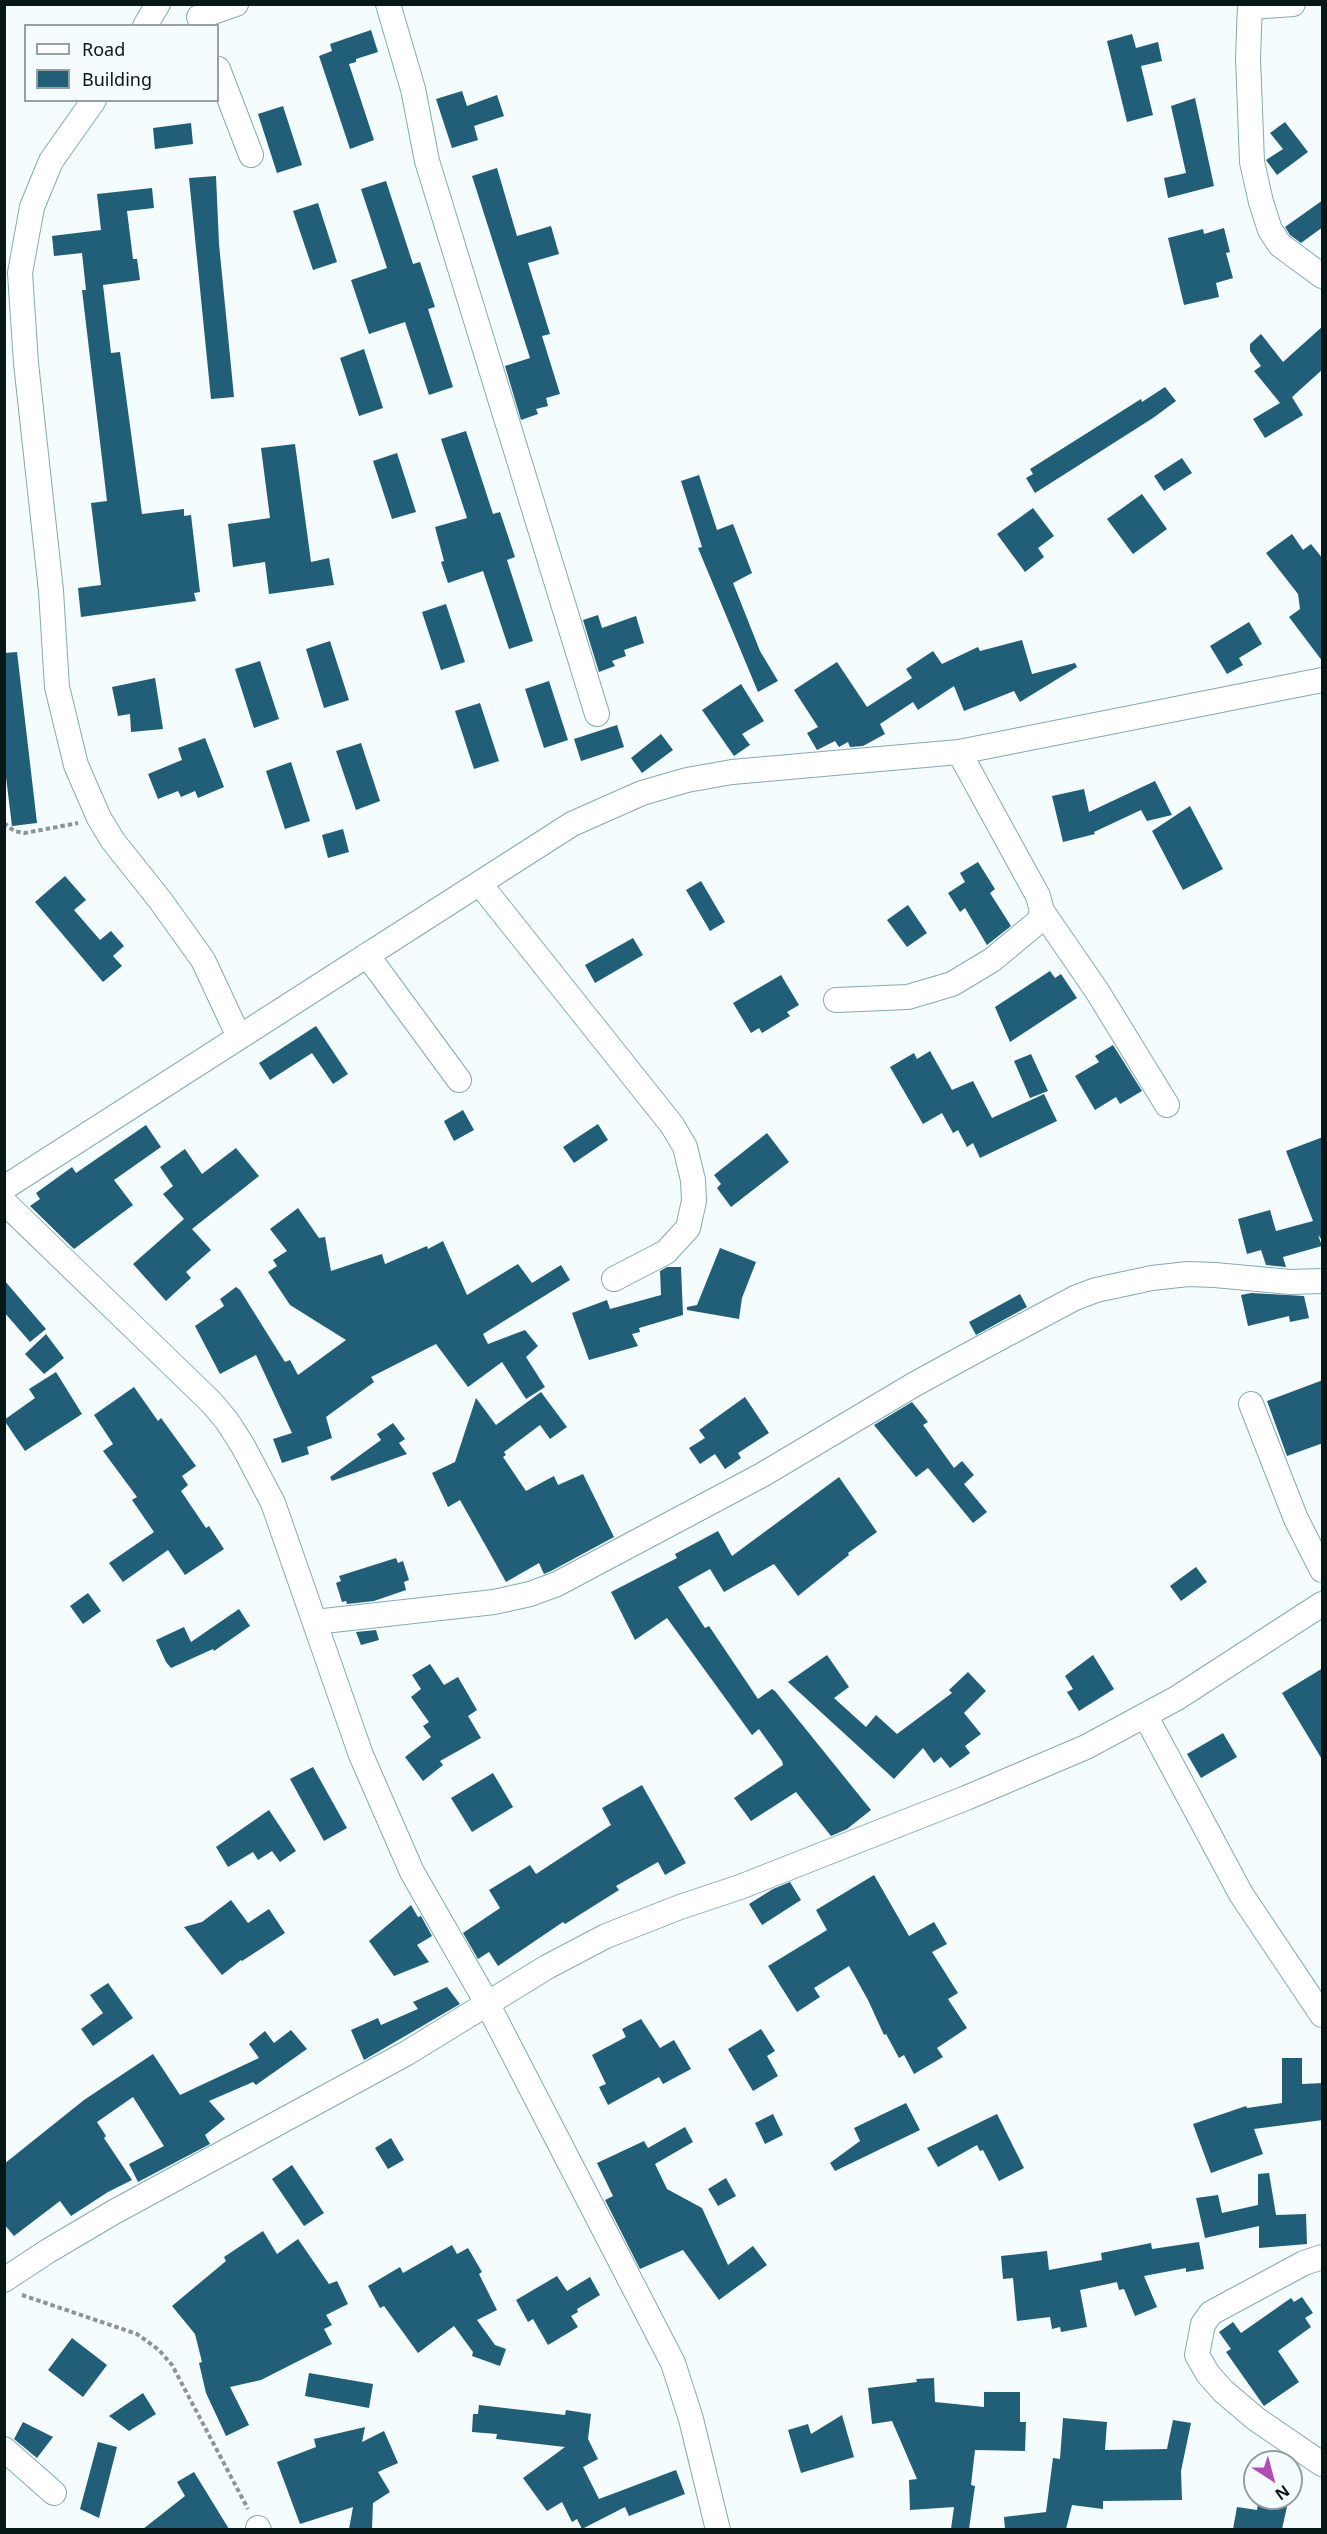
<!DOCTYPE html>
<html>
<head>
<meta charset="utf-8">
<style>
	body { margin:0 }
	#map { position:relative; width:1327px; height:2534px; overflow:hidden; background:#f4fcfd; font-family:"Noto Sans",sans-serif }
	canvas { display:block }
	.frame { position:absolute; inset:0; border:6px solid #071617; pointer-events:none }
	.legend { position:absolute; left:24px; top:24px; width:195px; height:78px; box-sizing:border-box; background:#f4fcfd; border:2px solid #95a0a1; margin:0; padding:8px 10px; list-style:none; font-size:18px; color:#071617 }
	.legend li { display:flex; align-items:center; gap:12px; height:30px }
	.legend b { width:30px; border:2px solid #95a0a1 }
	.north { position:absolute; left:1243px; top:2450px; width:60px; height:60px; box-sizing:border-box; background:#f4fcfd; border:2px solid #95a0a1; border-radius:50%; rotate:144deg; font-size:16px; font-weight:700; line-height:24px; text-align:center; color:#071617 }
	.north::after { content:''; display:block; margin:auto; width:21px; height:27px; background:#b04eb5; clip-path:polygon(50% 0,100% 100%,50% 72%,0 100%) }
</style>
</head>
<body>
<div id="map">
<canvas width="1327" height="2534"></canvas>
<div class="frame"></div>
<ul class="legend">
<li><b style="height:8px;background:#fff"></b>Road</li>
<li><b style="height:16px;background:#215e77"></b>Building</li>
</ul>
<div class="north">N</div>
</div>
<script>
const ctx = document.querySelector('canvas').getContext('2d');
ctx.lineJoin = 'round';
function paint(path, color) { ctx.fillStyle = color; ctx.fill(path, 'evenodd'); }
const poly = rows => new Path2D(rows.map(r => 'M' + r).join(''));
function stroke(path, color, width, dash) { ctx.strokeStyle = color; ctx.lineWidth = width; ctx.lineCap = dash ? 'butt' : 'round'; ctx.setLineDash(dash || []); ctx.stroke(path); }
const building = poly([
	[371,30,378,52,356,59,356,62,349,64,374,140,350,149,319,56,332,51,330,44],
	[1132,34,1136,48,1158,42,1162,61,1141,66,1153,115,1127,122,1107,41],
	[462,91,467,106,497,95,504,116,474,126,478,140,452,148,436,99],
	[1195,98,1214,186,1168,198,1164,178,1186,173,1171,106],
	[283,106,302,165,277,173,258,114],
	[1285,122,1308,152,1277,175,1266,160,1283,149,1270,133],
	[191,123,193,144,155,149,153,128],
	[497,168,517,236,551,226,559,254,528,263,550,334,542,336,560,394,546,398,548,406,536,409,538,414,521,420,505,366,530,358,472,176],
	[216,176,219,244,234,397,211,399,189,178],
	[386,181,413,264,420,262,435,307,428,309,453,387,429,395,405,322,369,334,351,280,387,268,361,189],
	[152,188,154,208,127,211,133,259,137,259,140,280,103,285,111,353,120,352,142,514,184,509,184,516,191,515,200,592,194,593,196,601,81,617,78,588,101,585,91,503,107,501,82,290,86,290,82,253,54,256,52,236,101,230,97,194],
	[1323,200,1323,227,1301,243,1290,235,1285,227],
	[318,203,337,262,313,270,293,211],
	[1224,228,1230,252,1226,253,1233,278,1216,283,1219,297,1184,305,1168,238,1203,229,1204,234],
	[1323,326,1323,369,1292,397,1303,415,1265,438,1253,419,1280,403,1254,371,1261,366,1250,351,1250,344,1261,334,1283,362],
	[364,349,383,408,359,416,340,358],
	[1165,387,1176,401,1153,418,1035,493,1026,478,1033,474,1030,469,1141,399,1142,402],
	[466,431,493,514,500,512,515,557,507,560,533,641,509,649,483,571,448,583,441,562,444,561,435,527,467,518,441,439],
	[295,444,311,562,329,558,334,585,269,594,265,562,233,567,228,524,270,518,261,448],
	[397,453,416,512,392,519,373,461],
	[1182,458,1192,473,1164,491,1154,476],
	[699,475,717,530,733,524,752,573,733,583,760,651,778,681,758,692,698,548,702,547,681,481],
	[1142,494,1167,529,1133,554,1107,519],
	[1033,508,1054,536,1038,548,1044,557,1025,572,997,534],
	[1292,534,1303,550,1311,544,1323,559,1323,662,1289,617,1300,609,1298,594,1266,553],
	[446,604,465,662,441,670,422,612],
	[598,615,602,628,636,616,644,643,624,650,626,656,612,661,615,666,599,672,583,620],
	[1249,622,1262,644,1239,658,1243,665,1227,674,1210,646],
	[1022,640,1032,674,1075,663,1077,667,1020,702,1014,691,964,711,954,686,918,710,913,702,880,724,885,734,863,746,850,747,848,742,839,747,835,741,817,750,807,733,818,727,794,690,837,662,867,707,912,678,906,669,933,651,942,664,978,647,980,651],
	[330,641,349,700,324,708,306,649],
	[17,652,37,823,12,826,4,761,4,653],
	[260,661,279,719,254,728,235,669],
	[155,678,163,729,131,732,130,714,118,716,112,687],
	[549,681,568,740,544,748,525,689],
	[741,684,764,721,742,734,750,745,734,756,702,710],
	[480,703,499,761,474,769,455,711],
	[617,725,624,747,581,761,574,739],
	[661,734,673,750,642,773,631,758],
	[205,738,224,787,198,798,195,791,181,797,178,791,158,799,148,774,182,760,178,748],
	[361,743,380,801,356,810,336,751],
	[291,762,310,821,285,829,266,771],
	[1155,781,1172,815,1147,821,1141,810,1094,832,1095,834,1063,842,1052,796,1084,789,1089,812],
	[1190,806,1223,869,1183,890,1152,831],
	[343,829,349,852,328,858,322,835],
	[978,862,995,889,990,893,1011,926,987,945,965,908,960,912,948,893,965,882,960,873],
	[65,876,86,900,74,910,100,940,111,931,124,946,113,956,122,966,103,982,35,902],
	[701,881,725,922,710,931,686,890],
	[908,905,927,933,907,947,887,920],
	[633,938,643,955,595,983,585,965],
	[1050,971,1055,978,1061,974,1077,998,1010,1042,995,1007],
	[781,975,799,1005,787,1012,790,1016,762,1033,759,1028,751,1033,733,1003],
	[316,1026,348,1074,333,1084,312,1053,270,1080,259,1063],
	[1113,1045,1142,1091,1120,1104,1116,1097,1095,1110,1075,1076,1099,1062,1095,1056],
	[930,1051,952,1090,973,1081,992,1118,1044,1094,1057,1121,980,1158,973,1143,967,1147,958,1130,953,1133,942,1113,923,1124,890,1067,914,1053,917,1059],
	[1031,1054,1048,1091,1030,1098,1014,1061],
	[463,1110,474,1130,454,1141,444,1121],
	[598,1124,608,1140,574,1163,563,1147],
	[146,1125,161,1147,114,1180,133,1205,74,1249,30,1206,40,1199,36,1193,72,1167,76,1173],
	[767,1133,789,1162,731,1207,717,1188,721,1184,714,1175],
	[1323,1137,1323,1241,1318,1235,1322,1246,1283,1257,1286,1267,1266,1265,1261,1250,1247,1254,1238,1219,1270,1210,1276,1231,1313,1221,1286,1151],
	[236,1148,259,1176,192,1229,211,1250,186,1272,191,1278,166,1301,133,1264,184,1219,163,1194,173,1186,160,1167,185,1149,202,1174],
	[298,1208,319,1238,325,1237,331,1271,382,1254,385,1264,427,1246,428,1249,443,1241,467,1295,518,1264,532,1283,561,1265,570,1280,483,1334,488,1344,525,1330,538,1346,526,1357,545,1387,526,1399,502,1362,468,1387,436,1344,371,1377,374,1382,326,1417,332,1438,307,1447,309,1454,282,1463,273,1439,292,1433,256,1355,220,1374,195,1326,224,1306,220,1299,236,1287,240,1290,285,1362,290,1360,298,1375,346,1340,290,1305,268,1272,277,1266,273,1260,287,1251,270,1229],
	[720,1248,756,1262,742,1298,739,1319,687,1310,687,1307,697,1305],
	[667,1267,681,1267,683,1315,639,1328,640,1332,632,1334,638,1346,589,1360,572,1313,607,1300,610,1309,661,1295,660,1271],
	[4,1280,46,1329,30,1342,4,1312],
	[1251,1293,1304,1296,1309,1318,1290,1322,1289,1316,1248,1326,1241,1295],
	[1020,1294,1027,1307,976,1335,969,1322],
	[46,1334,64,1358,44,1374,25,1354],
	[56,1372,82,1414,25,1451,4,1420,35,1398,29,1389],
	[1323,1380,1323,1443,1287,1456,1267,1401],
	[134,1387,158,1421,161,1418,196,1466,182,1476,188,1485,181,1491,206,1528,209,1526,224,1549,185,1575,168,1550,123,1582,109,1563,154,1532,132,1500,137,1497,103,1451,113,1444,94,1415],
	[541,1392,567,1427,550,1439,540,1425,504,1452,506,1455,503,1457,526,1491,554,1476,558,1485,583,1474,614,1537,551,1571,544,1574,539,1563,506,1582,460,1500,448,1507,432,1473,455,1462,476,1398,496,1425],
	[745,1397,769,1433,738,1453,741,1458,725,1469,715,1454,700,1464,689,1448,705,1438,699,1430],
	[912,1402,928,1422,923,1425,954,1468,962,1461,974,1475,964,1484,987,1512,973,1523,928,1468,916,1477,874,1425],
	[393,1423,405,1439,399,1443,407,1454,332,1481,330,1477,381,1440,377,1434],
	[839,1477,877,1532,848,1553,849,1555,798,1596,774,1564,724,1592,710,1569,678,1587,705,1628,709,1626,758,1699,772,1689,775,1691,871,1810,847,1829,831,1836,796,1792,751,1821,734,1798,783,1765,782,1761,759,1729,752,1735,667,1618,635,1640,611,1592,677,1558,675,1554,718,1531,732,1556],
	[396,1558,398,1563,403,1561,409,1580,404,1582,406,1590,374,1601,347,1604,346,1601,342,1602,336,1583,341,1581,339,1576],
	[1196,1567,1207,1582,1181,1601,1170,1586],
	[88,1593,101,1611,83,1624,70,1606],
	[239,1609,250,1626,214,1651,213,1649,171,1668,166,1662,156,1640,184,1627,191,1642],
	[376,1630,379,1640,361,1645,356,1632],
	[827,1655,849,1687,834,1698,866,1727,876,1715,897,1734,952,1693,949,1690,968,1672,986,1691,964,1713,981,1734,965,1746,970,1753,950,1768,941,1757,934,1763,923,1748,894,1779,788,1682],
	[1093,1655,1114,1689,1079,1711,1067,1692,1073,1689,1065,1676],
	[430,1664,444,1685,458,1677,477,1710,468,1716,481,1738,440,1761,443,1765,423,1781,405,1757,431,1737,423,1726,429,1722,411,1697,421,1689,412,1675],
	[1323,1668,1323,1761,1282,1693],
	[1223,1733,1237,1757,1201,1778,1187,1754],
	[313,1767,347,1828,324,1841,290,1779],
	[493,1773,513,1807,472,1832,451,1798],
	[642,1785,686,1863,665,1875,658,1862,616,1886,619,1890,565,1924,563,1922,498,1966,489,1952,478,1959,463,1933,500,1908,489,1890,530,1865,536,1874,611,1825,602,1808],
	[269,1810,296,1851,280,1862,272,1851,258,1860,253,1852,228,1867,216,1847],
	[874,1875,909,1936,934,1922,947,1944,932,1952,958,1993,948,1999,967,2028,937,2048,943,2057,914,2074,904,2055,899,2058,886,2034,884,2035,868,2000,849,1966,814,1988,820,1997,797,2012,768,1966,827,1930,816,1910],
	[790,1882,801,1900,762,1925,749,1904,773,1889],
	[231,1900,248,1923,269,1909,285,1933,242,1961,241,1960,222,1975,184,1927,202,1922],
	[411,1905,418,1917,421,1916,432,1936,417,1945,429,1962,394,1976,369,1941],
	[108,1983,133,2018,93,2046,81,2029,103,2013,90,1995],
	[447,1987,460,2004,364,2060,351,2030,378,2018,381,2025,418,2009,413,2002],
	[641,2019,660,2048,674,2040,691,2069,663,2084,659,2077,608,2105,599,2087,606,2084,592,2055,626,2037,622,2029],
	[761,2029,775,2051,767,2056,778,2076,753,2091,728,2049],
	[291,2030,307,2049,256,2085,253,2082,209,2101,225,2119,205,2135,210,2144,138,2182,129,2164,164,2146,133,2097,97,2122,106,2136,104,2138,132,2180,108,2192,71,2216,60,2201,14,2236,4,2224,4,2164,84,2100,153,2054,180,2095,259,2058,249,2044,265,2031,274,2043],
	[1282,2058,1302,2058,1302,2084,1323,2083,1323,2120,1254,2129,1263,2154,1211,2173,1193,2124,1246,2106,1247,2108,1282,2103],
	[906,2103,920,2130,835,2171,830,2163,860,2141,854,2128],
	[773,2114,783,2135,765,2144,755,2123],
	[997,2114,1024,2168,999,2181,983,2150,980,2151,977,2145,938,2167,927,2148],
	[685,2127,693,2142,655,2164,667,2189,702,2208,728,2265,753,2246,767,2265,719,2300,683,2250,640,2269,605,2200,613,2196,597,2163,644,2141,648,2148],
	[391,2138,404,2160,388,2169,375,2148],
	[292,2165,324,2213,304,2226,272,2179],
	[1269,2173,1276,2215,1306,2214,1307,2244,1259,2248,1259,2226,1205,2238,1196,2198,1218,2195,1222,2213,1258,2205,1258,2174],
	[726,2178,736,2196,718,2206,708,2189],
	[263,2231,277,2254,298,2239,329,2284,337,2281,348,2304,326,2315,332,2325,324,2329,332,2344,261,2380,230,2387,249,2425,226,2436,206,2393,199,2363,202,2362,195,2334,172,2306,226,2261,224,2257],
	[1199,2242,1204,2269,1186,2272,1186,2268,1144,2276,1157,2307,1135,2316,1124,2289,1119,2290,1117,2282,1080,2290,1087,2327,1061,2332,1060,2327,1052,2329,1050,2317,1017,2321,1013,2278,1003,2279,1001,2256,1047,2251,1049,2270,1102,2260,1101,2253,1151,2243,1152,2249],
	[452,2245,457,2254,468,2248,482,2272,479,2274,497,2310,477,2320,495,2345,506,2349,500,2366,472,2356,473,2352,454,2326,418,2353,384,2306,380,2308,368,2286,400,2267,403,2273],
	[557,2276,567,2291,590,2277,600,2295,577,2309,578,2312,571,2316,578,2327,548,2345,533,2319,528,2322,516,2300],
	[1302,2297,1313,2313,1305,2318,1311,2327,1278,2351,1299,2382,1264,2406,1226,2352,1231,2349,1219,2332,1233,2322,1241,2333,1291,2298,1294,2302],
	[72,2338,107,2365,83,2397,48,2370],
	[309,2373,373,2384,369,2408,305,2396],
	[934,2378,935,2402,984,2407,984,2392,1020,2392,1020,2422,1026,2422,1025,2451,975,2450,971,2485,975,2486,969,2529,951,2529,954,2507,910,2510,909,2480,917,2479,892,2421,872,2424,868,2388,917,2382,916,2379],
	[143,2393,156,2414,129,2431,109,2416],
	[479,2405,565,2415,566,2410,591,2414,588,2439,598,2459,583,2467,599,2499,676,2470,685,2494,629,2516,625,2507,582,2529,577,2519,572,2522,562,2502,547,2511,523,2478,565,2447,496,2439,497,2434,472,2432,473,2414,478,2414],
	[842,2415,854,2457,801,2473,788,2430,808,2424,811,2434],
	[1063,2418,1107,2422,1105,2450,1167,2449,1173,2420,1191,2423,1181,2471,1182,2500,1103,2501,1103,2509,1072,2505,1066,2529,1005,2529,1004,2517,1046,2512,1053,2458,1060,2459],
	[23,2422,53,2437,37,2458,14,2439],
	[365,2427,362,2442,384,2431,398,2463,378,2472,390,2492,373,2503,372,2529,349,2529,353,2507,300,2524,277,2462,316,2447,314,2439],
	[98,2442,117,2447,99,2518,80,2509],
	[194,2472,229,2529,143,2529,185,2496,177,2482],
	[1259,2498,1289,2498,1282,2529,1233,2529,1237,2507,1257,2510]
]);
const path = poly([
	[4,823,14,831,25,833,78,823],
	[22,2295,137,2334,159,2350,172,2365,248,2509]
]);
const minor = poly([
	[388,4,413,89,427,161,597,714],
	[1250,4,1248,58,1252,162,1261,202,1270,230,1280,245,1322,276],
	[1251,7,1293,4],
	[199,17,236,4],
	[145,26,158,4],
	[218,69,251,155],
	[94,100,51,161,32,207,20,273,26,363,51,591,57,687,76,765,99,818,113,841,160,900,203,960,239,1037],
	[480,884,672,1125,685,1147,693,1180,694,1201,688,1228,666,1252,614,1279],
	[1042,911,1097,991,1167,1105],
	[367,955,459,1080],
	[836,1000,908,997,952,984,992,960,1039,921,1042,911,1038,896,959,752],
	[4,1188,572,824,642,793,687,780,732,772,959,752,1322,680],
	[4,1202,211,1402,227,1421,243,1446,273,1503,361,1755,412,1872,487,2003,673,2363,691,2419,718,2530],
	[1251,1404,1296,1519,1322,1570],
	[315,1622,494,1602,530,1594,557,1584,762,1475,915,1384,981,1348,1075,1298,1096,1290,1152,1278,1188,1274,1215,1275,1290,1282,1322,1281],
	[1145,1715,1241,1894,1322,2015],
	[1322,2257,1304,2263,1211,2313,1203,2324,1197,2355,1208,2374,1223,2391,1256,2419,1322,2464],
	[4,2280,48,2251,114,2212,407,2053,547,1967,606,1936,680,1907,740,1887,966,1798,1086,1747,1177,1698,1322,1604],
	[4,2449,54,2493],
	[258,2528,259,2530]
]);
paint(building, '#215e77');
stroke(minor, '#85aaaf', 26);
stroke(path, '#899596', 4, [4.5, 3]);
stroke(minor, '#fff', 24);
</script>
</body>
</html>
